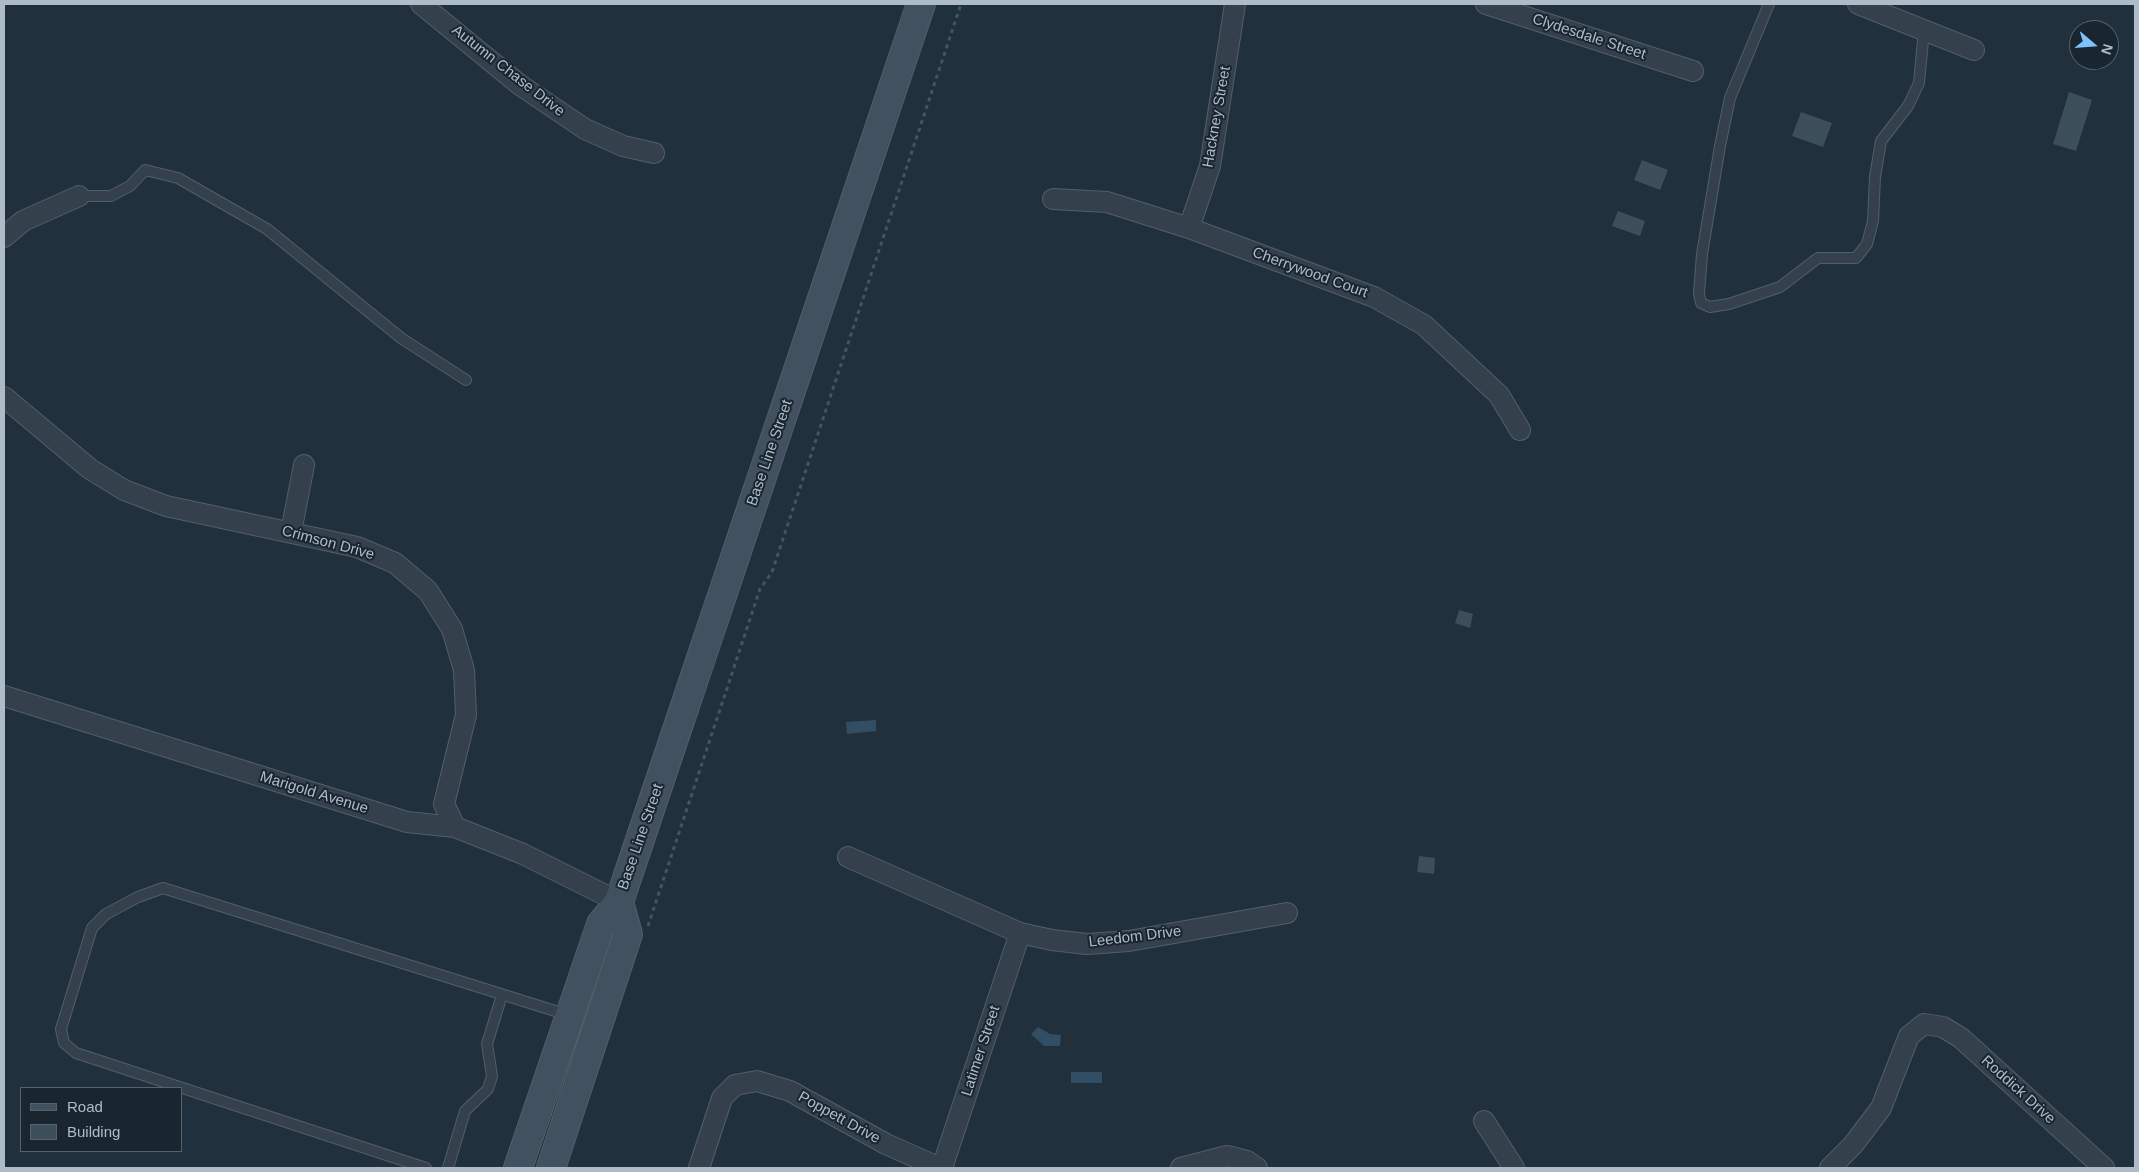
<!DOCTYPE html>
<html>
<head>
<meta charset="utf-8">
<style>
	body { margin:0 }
	#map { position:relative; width:2139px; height:1172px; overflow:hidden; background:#20303c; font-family:Arial,sans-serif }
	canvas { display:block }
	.frame { position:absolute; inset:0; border:5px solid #afbcc8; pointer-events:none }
	.legend { position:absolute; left:20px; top:1087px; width:162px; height:65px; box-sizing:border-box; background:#192630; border:1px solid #55626d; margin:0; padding:6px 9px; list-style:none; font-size:15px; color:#afbcc8 }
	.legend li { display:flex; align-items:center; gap:10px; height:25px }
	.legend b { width:25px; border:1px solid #55626d }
	.north { position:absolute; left:2069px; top:20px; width:50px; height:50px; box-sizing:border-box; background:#192630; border:1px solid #55626d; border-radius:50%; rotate:108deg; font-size:14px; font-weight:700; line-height:20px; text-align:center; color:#afbcc8 }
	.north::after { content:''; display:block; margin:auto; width:18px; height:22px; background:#7dc2ff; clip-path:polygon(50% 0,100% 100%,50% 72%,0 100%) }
</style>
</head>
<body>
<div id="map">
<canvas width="2139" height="1172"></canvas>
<div class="frame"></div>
<ul class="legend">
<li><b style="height:6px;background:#42515f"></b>Road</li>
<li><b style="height:14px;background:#3c4f5b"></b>Building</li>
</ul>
<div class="north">N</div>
</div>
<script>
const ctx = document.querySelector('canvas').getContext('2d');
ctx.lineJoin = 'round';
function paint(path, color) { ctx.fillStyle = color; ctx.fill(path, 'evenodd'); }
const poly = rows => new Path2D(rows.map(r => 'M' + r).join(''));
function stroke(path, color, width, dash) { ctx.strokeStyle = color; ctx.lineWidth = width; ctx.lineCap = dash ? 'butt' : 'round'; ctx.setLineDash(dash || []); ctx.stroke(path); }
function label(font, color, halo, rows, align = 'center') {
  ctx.font = font + ' Arial,sans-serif'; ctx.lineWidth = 4; ctx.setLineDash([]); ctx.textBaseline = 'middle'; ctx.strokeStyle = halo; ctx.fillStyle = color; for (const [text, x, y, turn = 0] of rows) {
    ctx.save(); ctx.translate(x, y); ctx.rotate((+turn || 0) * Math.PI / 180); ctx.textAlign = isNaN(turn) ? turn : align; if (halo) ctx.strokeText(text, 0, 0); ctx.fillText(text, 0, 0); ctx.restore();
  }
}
const water = poly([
	[876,720,876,731,847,734,846,722],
	[1038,1027,1050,1034,1061,1035,1060,1046,1044,1046,1031,1034],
	[1071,1072,1102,1072,1102,1083,1071,1083]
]);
const building = poly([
	[2069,92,2092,100,2076,151,2053,144],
	[1801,112,1832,123,1823,147,1792,136],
	[1642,160,1668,170,1660,190,1634,180],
	[1618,211,1645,221,1640,236,1612,226],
	[1459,610,1473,614,1470,628,1455,623],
	[1419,856,1435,858,1434,874,1417,872]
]);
const path = poly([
	[648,926,760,589,772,572,961,4]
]);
const service = poly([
	[1769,4,1730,98,1720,146,1702,254,1699,294,1701,303,1710,307,1729,304,1780,287,1818,258,1856,258,1867,244,1873,221,1875,177,1881,141,1908,106,1919,83,1924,30],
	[79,196,111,196,130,186,145,170,178,178,267,229,401,338,466,380],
	[426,1168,76,1053,64,1043,61,1029,92,928,106,914,138,897,163,888,568,1015],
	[448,1168,465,1111,488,1089,492,1076,487,1044,502,995]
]);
const minor = poly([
	[421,4,520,85,585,129,623,146,654,153],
	[1486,4,1693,71],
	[1858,4,1974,50],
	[1053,199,1107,202,1189,228,1374,297,1424,325,1499,395,1520,430],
	[1189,228,1210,166,1235,4],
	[4,237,23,221,79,196],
	[4,397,90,469,124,490,166,506,357,547,395,563,428,591,452,629,464,670,466,715,444,804,455,827],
	[291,532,304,465],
	[4,696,407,822,455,827,523,854,619,902],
	[848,857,1020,933,1052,940,1087,944,1129,941,1287,913],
	[1484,1121,1514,1168],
	[699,1168,722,1098,735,1085,757,1081,790,1091,886,1144,940,1168],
	[942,1168,1020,933],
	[1181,1168,1227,1156,1247,1161,1257,1168],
	[1830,1168,1853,1145,1881,1108,1909,1036,1924,1024,1943,1027,1961,1038,2104,1168]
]);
const secondary = poly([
	[518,1168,601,924,619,902,921,4],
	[551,1168,628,934,619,902]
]);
const streetNames = [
	["Clydesdale Street",1589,37,18],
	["Autumn Chase Drive",508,71,38],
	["Hackney Street",1217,117,-80],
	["Cherrywood Court",1310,273,20],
	["Base Line Street",770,453,-71],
	["Crimson Drive",328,543,15],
	["Marigold Avenue",314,793,17],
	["Base Line Street",641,837,-71],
	["Leedom Drive",1135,937,-7],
	["Latimer Street",981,1051,-72],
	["Roddick Drive",2018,1090,42],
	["Poppett Drive",839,1118,29]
];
paint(water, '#324e65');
paint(building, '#3c4f5b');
stroke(service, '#525f69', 12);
stroke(minor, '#525f69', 22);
stroke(secondary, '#525f69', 30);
stroke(path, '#405958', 3, [4, 4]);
stroke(service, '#34414c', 10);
stroke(minor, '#34414c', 20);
stroke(secondary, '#42515f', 28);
label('15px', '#afbcc8', '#192630', streetNames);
</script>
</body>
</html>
